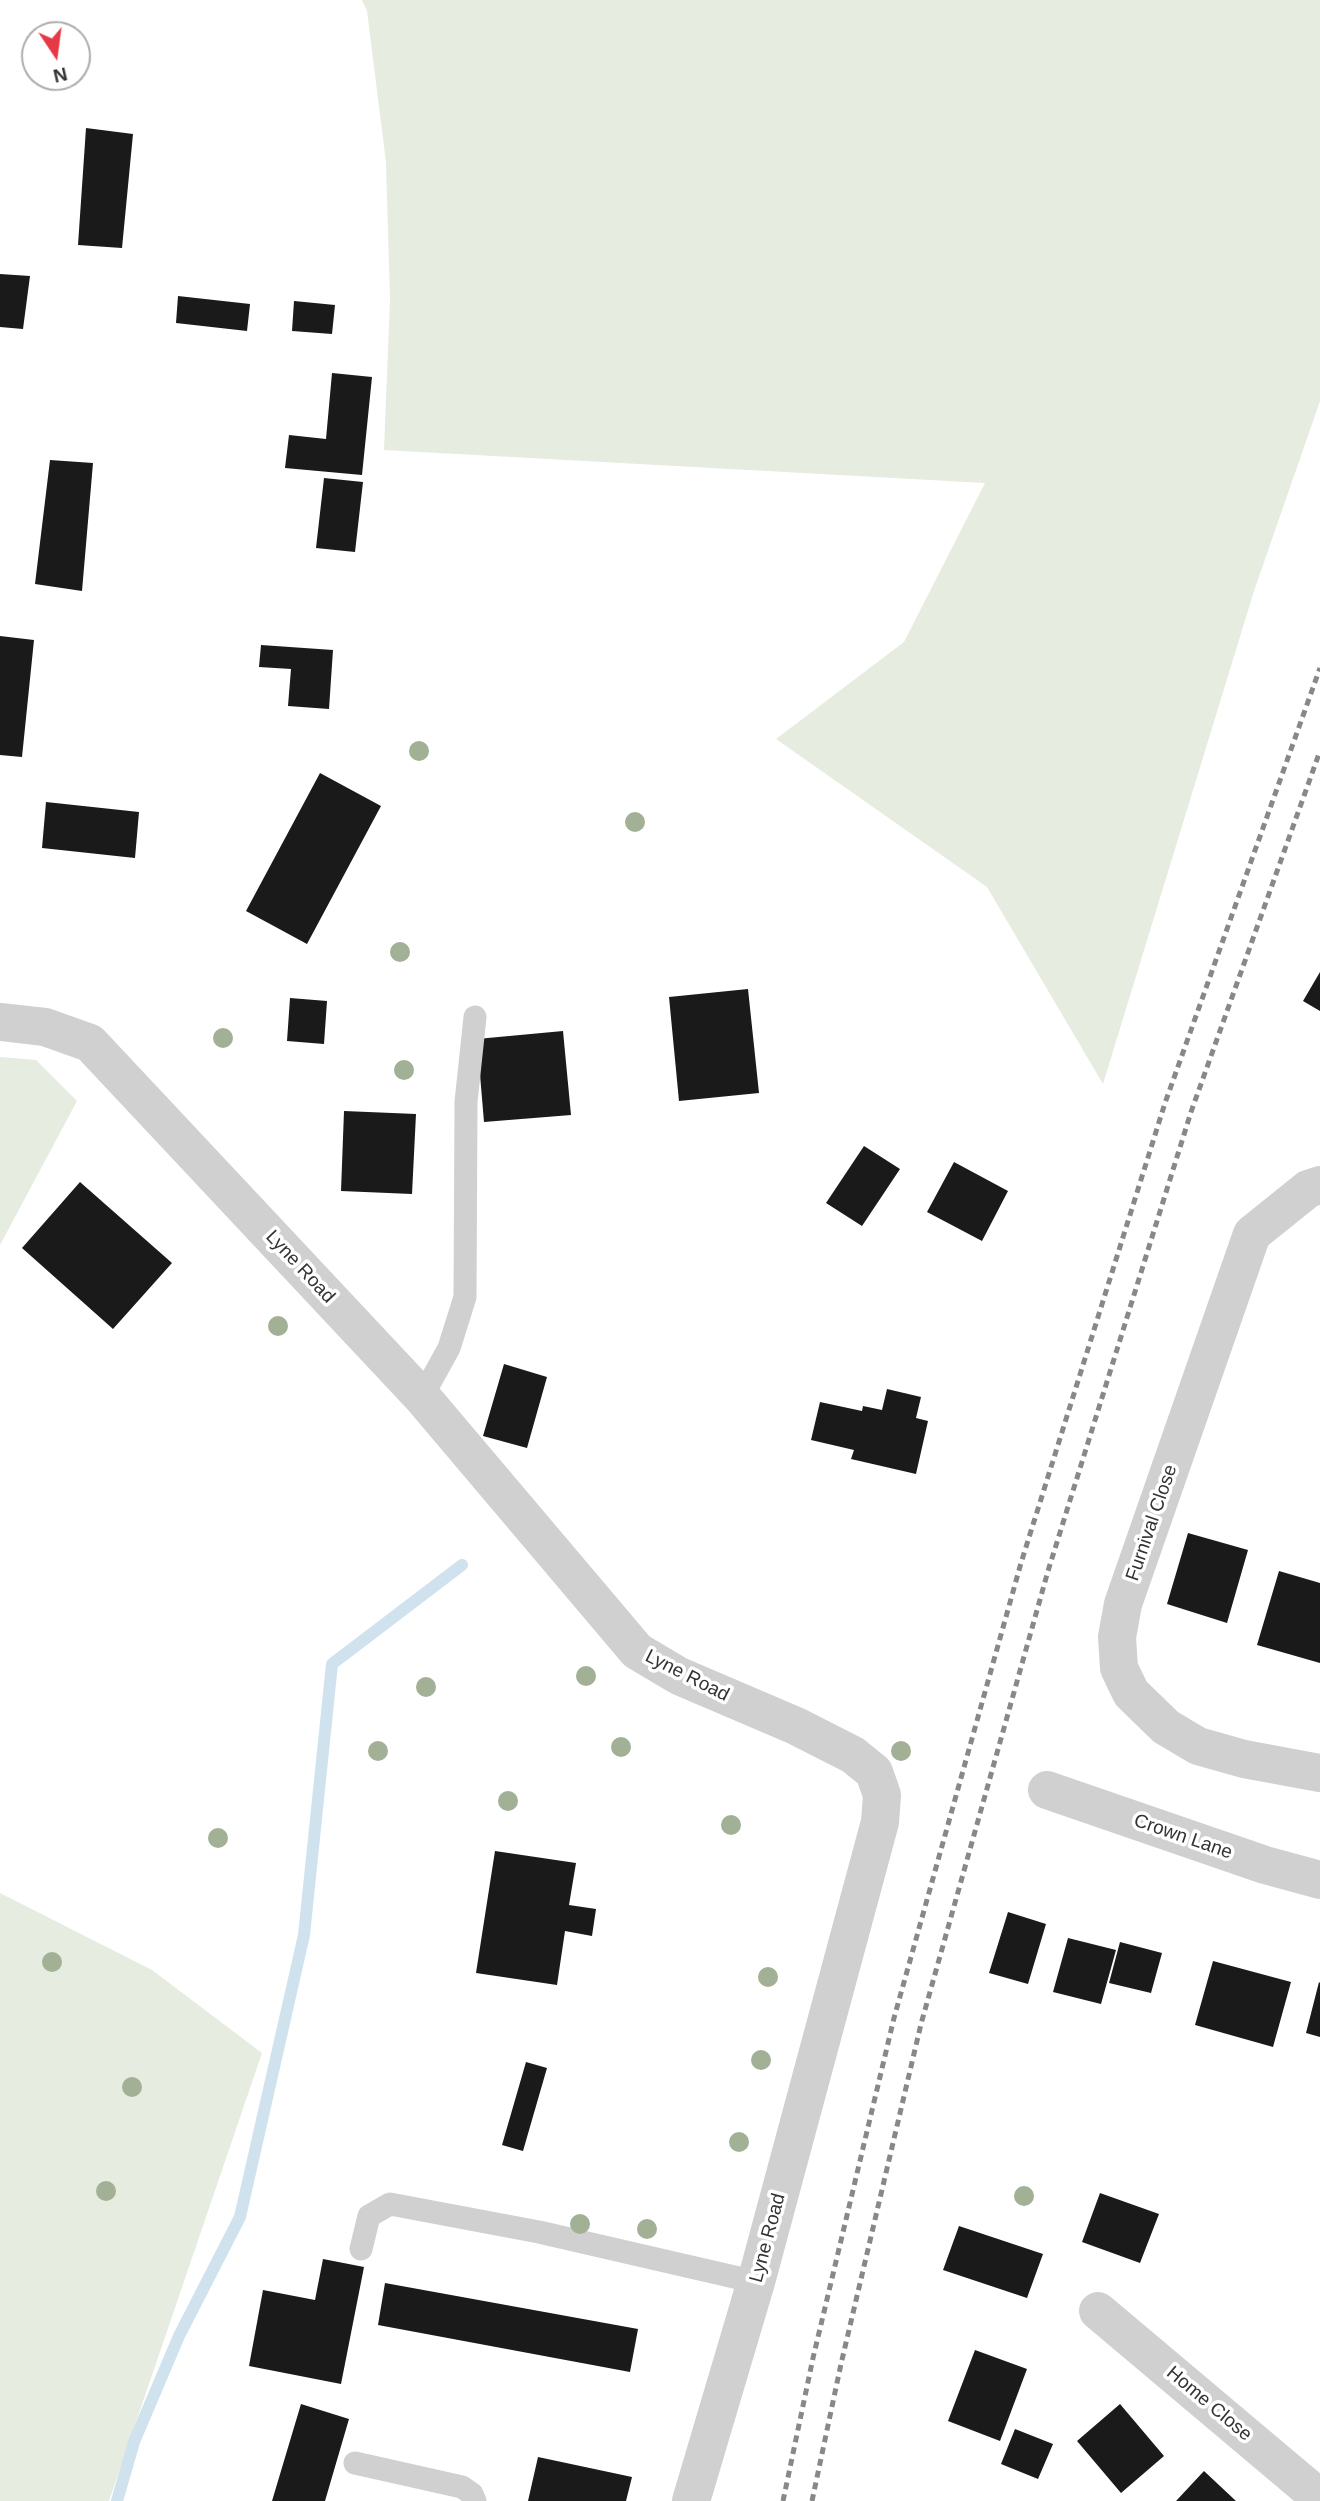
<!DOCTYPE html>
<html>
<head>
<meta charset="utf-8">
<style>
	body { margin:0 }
	#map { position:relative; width:1320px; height:2501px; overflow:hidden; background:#fff; font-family:Helvetica,sans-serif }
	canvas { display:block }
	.north { position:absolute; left:21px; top:21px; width:70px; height:70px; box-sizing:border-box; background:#fff; border:2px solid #adadad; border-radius:50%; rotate:167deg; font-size:19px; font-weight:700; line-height:28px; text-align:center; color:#333 }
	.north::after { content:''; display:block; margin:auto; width:24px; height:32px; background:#e63946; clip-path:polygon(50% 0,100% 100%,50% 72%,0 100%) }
</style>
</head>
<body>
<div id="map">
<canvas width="1320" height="2501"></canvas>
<div class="north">N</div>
</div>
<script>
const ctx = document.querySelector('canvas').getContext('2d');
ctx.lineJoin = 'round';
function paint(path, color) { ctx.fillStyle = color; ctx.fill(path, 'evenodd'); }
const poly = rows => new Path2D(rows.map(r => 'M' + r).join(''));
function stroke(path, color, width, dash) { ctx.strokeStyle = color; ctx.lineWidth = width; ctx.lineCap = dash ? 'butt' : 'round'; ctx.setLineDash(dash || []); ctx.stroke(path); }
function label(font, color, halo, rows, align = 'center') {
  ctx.font = font + ' Helvetica,sans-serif'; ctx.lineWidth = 7; ctx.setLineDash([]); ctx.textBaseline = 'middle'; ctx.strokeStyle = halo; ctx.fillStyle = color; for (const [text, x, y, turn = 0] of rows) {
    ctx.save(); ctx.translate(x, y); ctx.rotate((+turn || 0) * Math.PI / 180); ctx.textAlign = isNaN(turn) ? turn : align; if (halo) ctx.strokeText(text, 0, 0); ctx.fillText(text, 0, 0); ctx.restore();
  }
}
const green = poly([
	[362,0,1320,0,1320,401,1254,591,1103,1084,987,887,776,739,904,642,985,483,384,450,390,300,386,162,367,11],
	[0,1057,36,1060,77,1101,0,1245],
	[0,1893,152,1970,262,2053,109,2501,0,2501]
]);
const stream = poly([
	[117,2501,134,2442,179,2336,240,2217,304,1935,332,1664,462,1565]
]);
const building = poly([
	[86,128,133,134,122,248,78,245],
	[0,274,30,276,23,329,0,327],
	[178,296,250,304,247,331,176,323],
	[294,301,335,305,332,334,292,331],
	[332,373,372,377,362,475,285,468,289,435,326,439],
	[50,460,93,463,82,591,35,584],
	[324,478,363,482,355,552,316,548],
	[0,636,34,640,22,757,0,755],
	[261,645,333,650,329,709,288,706,291,669,259,667],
	[320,773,381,806,307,944,246,911],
	[46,802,139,812,135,858,42,848],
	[1320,972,1320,1011,1303,1001],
	[748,989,759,1093,679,1101,669,997],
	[290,998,327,1001,324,1044,287,1041],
	[563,1031,571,1115,484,1122,477,1039],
	[344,1111,416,1114,412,1194,341,1191],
	[864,1146,900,1169,862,1226,826,1203],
	[954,1162,1008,1191,982,1241,927,1212],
	[80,1182,172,1263,113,1329,22,1248],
	[504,1364,547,1377,527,1448,483,1436],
	[887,1389,921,1397,916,1418,928,1421,916,1474,851,1459,854,1450,811,1440,820,1402,862,1411,863,1406,882,1410],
	[1188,1533,1248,1550,1227,1623,1167,1604],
	[1279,1571,1320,1583,1320,1663,1257,1645],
	[495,1851,576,1863,569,1905,596,1909,592,1936,565,1931,557,1985,476,1973],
	[1008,1912,1046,1924,1028,1984,989,1973],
	[1068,1938,1116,1950,1101,2004,1053,1992],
	[1120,1942,1162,1953,1151,1993,1109,1983],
	[1213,1961,1291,1982,1273,2047,1195,2025],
	[1319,1982,1320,1983,1320,2037,1306,2033],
	[526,2062,547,2068,523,2151,502,2145],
	[1100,2193,1159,2214,1140,2263,1082,2242],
	[959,2226,1043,2254,1027,2298,943,2270],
	[323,2259,364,2267,341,2384,249,2366,263,2290,315,2300],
	[385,2283,638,2329,630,2372,378,2325],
	[975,2350,1027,2369,1000,2441,948,2421],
	[301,2404,349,2419,325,2501,272,2501],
	[1120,2404,1164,2456,1121,2493,1077,2441],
	[1015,2429,1053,2444,1038,2479,1001,2464],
	[538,2457,632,2477,626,2501,528,2501],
	[1204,2471,1236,2501,1176,2501]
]);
const service = poly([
	[422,1397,449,1348,465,1297,466,1102,475,1017],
	[361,2249,369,2216,390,2204,539,2232,756,2282],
	[355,2463,462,2487,472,2494,475,2501]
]);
const minor = poly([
	[0,1022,45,1027,90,1043,422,1397,637,1651,679,1676,796,1726,853,1755,874,1772,882,1795,880,1822,756,2282,691,2501],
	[1320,1185,1308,1189,1252,1234,1123,1604,1117,1637,1119,1668,1131,1693,1166,1727,1198,1746,1244,1759,1320,1773],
	[1047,1790,1265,1865,1320,1880],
	[1098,2311,1320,2498]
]);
const rail = poly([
	[783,2501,813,2358,894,2018,1021,1563,1165,1103,1320,668],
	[812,2501,841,2364,921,2024,1048,1571,1191,1112,1320,751]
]);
const trees = [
	[419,751],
	[635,822],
	[400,952],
	[223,1038],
	[404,1070],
	[278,1326],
	[586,1676],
	[426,1687],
	[621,1747],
	[378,1751],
	[901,1751],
	[508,1801],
	[731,1825],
	[218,1838],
	[52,1962],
	[768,1977],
	[761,2060],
	[132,2087],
	[739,2142],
	[106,2191],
	[1024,2196],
	[580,2224],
	[647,2229]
];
const streetNames = [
	["Lyne Road",300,1267,47],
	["Furnival Close",1152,1523,-71],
	["Lyne Road",687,1676,27],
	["Crown Lane",1183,1837,19],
	["Lyne Road",768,2238,-75],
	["Home Close",1209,2404,40]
];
paint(green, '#e6ecdf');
stroke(stream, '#cfe2ee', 12);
paint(building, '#1a1a1a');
stroke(service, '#d0d0d0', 23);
stroke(minor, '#d0d0d0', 38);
stroke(rail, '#888', 5, [7, 5]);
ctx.fillStyle = '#a2b095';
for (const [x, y] of trees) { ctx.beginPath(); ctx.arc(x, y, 10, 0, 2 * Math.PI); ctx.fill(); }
label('19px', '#333', '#fff', streetNames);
</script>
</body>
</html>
